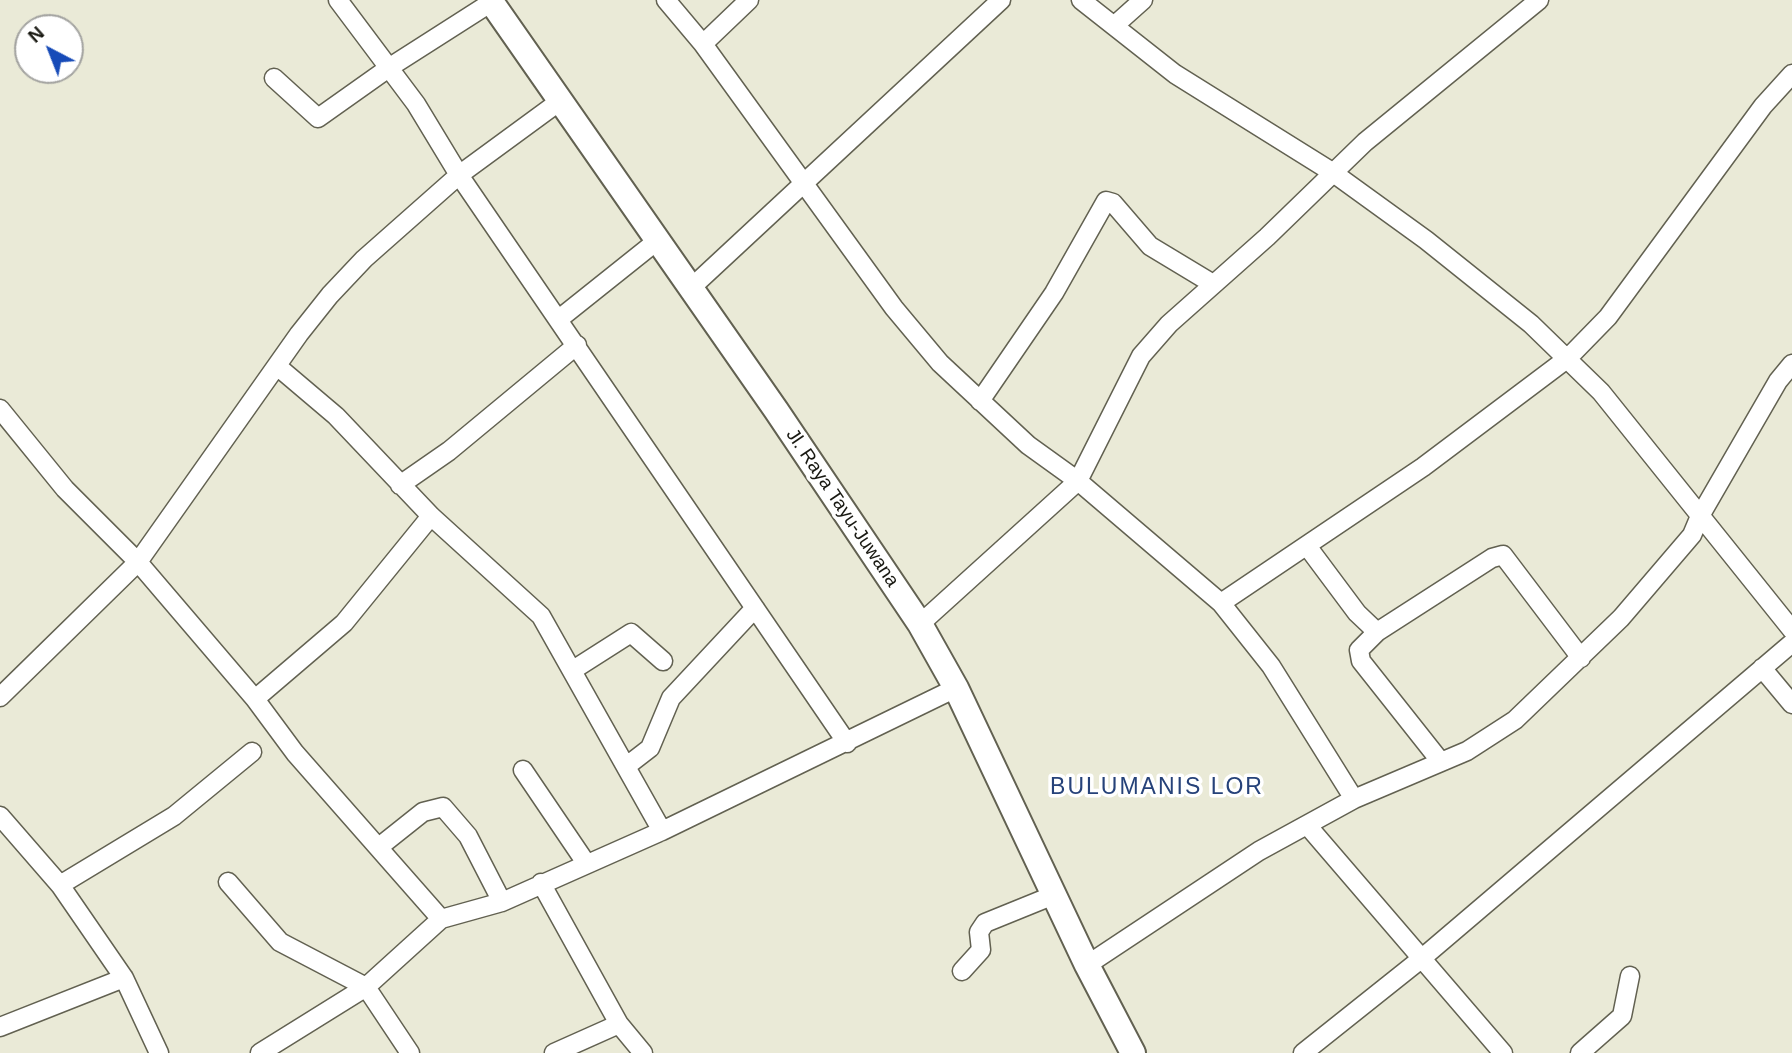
<!DOCTYPE html>
<html>
<head>
<meta charset="utf-8">
<style>
	body { margin:0 }
	#map { position:relative; width:1792px; height:1053px; overflow:hidden; background:#eaead7; font-family:Helvetica,sans-serif }
	canvas { display:block }
	.north { position:absolute; left:14px; top:14px; width:70px; height:70px; box-sizing:border-box; background:#fff; border:2px solid #a3a3a0; border-radius:50%; rotate:318deg; font-size:19px; font-weight:700; line-height:28px; text-align:center; color:#191912 }
	.north::after { content:''; display:block; margin:auto; width:24px; height:32px; background:#174bb8; clip-path:polygon(50% 0,100% 100%,50% 72%,0 100%) }
</style>
</head>
<body>
<div id="map">
<canvas width="1792" height="1053"></canvas>
<div class="north">N</div>
</div>
<script>
const ctx = document.querySelector('canvas').getContext('2d');
ctx.lineJoin = 'round';
const poly = rows => new Path2D(rows.map(r => 'M' + r).join(''));
function stroke(path, color, width, dash) { ctx.strokeStyle = color; ctx.lineWidth = width; ctx.lineCap = dash ? 'butt' : 'round'; ctx.setLineDash(dash || []); ctx.stroke(path); }
function label(font, color, halo, rows, align = 'center') {
  ctx.font = font + ' Helvetica,sans-serif'; ctx.lineWidth = 7; ctx.setLineDash([]); ctx.textBaseline = 'middle'; ctx.strokeStyle = halo; ctx.fillStyle = color; for (const [text, x, y, turn = 0] of rows) {
    ctx.save(); ctx.translate(x, y); ctx.rotate((+turn || 0) * Math.PI / 180); ctx.textAlign = isNaN(turn) ? turn : align; if (halo) ctx.strokeText(text, 0, 0); ctx.fillText(text, 0, 0); ctx.restore();
  }
}
const street = poly([
	[338,0,416,104,459,175,847,743],
	[666,0,703,44,894,308,940,363,1028,445,1078,481,1221,603,1271,666,1354,799],
	[1081,0,1175,74,1332,172,1426,240,1531,324,1601,392,1792,630],
	[1115,25,1143,0],
	[703,44,749,0],
	[274,78,318,118,390,67,495,0],
	[691,288,1001,0],
	[559,319,658,240],
	[277,366,336,416,431,516,541,616,662,831],
	[980,401,1054,293,1106,201,1113,203,1150,246,1213,284],
	[0,409,65,489,138,562,255,699,295,753,441,919,502,902,662,831,956,688],
	[400,485,449,451,577,345],
	[1307,546,1357,613,1377,632],
	[1221,603,1423,467,1568,358,1608,317,1763,106,1792,74],
	[920,624,1078,481,1141,356,1169,324,1267,237,1365,142,1539,0],
	[1762,668,1792,704],
	[573,670,631,633,663,661],
	[0,697,138,562,299,334,330,295,364,259,459,175,560,101],
	[255,699,344,623,431,516],
	[1441,762,1361,661,1359,650,1377,632,1492,558,1503,555,1581,658],
	[628,765,650,748,671,698,755,608],
	[523,770,586,863],
	[0,816,60,885,124,978,159,1053],
	[1307,825,1503,1053],
	[379,847,423,812,443,807,468,836,502,902],
	[228,882,280,942,366,987,410,1053],
	[541,883,619,1024,643,1053],
	[60,885,174,816,252,752],
	[1087,965,1259,851,1354,799,1467,751,1515,720,1621,618,1692,535,1700,516,1778,381,1792,364],
	[962,971,981,950,979,932,985,923,1054,895],
	[0,1027,124,978],
	[260,1053,366,987,441,919],
	[554,1053,619,1024],
	[1303,1053,1421,959,1792,643],
	[1580,1053,1622,1016,1630,976]
]);
const secondary = poly([
	[490,0,776,410,920,624,956,688,1087,965,1133,1053]
]);
const streetNames = [
	["Jl. Raya Tayu-Juwana",842,508,56]
];
const quarterNames = [
	["BULUMANIS LOR",1157,788]
];
stroke(street, '#626151', 21);
stroke(secondary, '#626151', 28);
stroke(street, '#fff', 18);
stroke(secondary, '#fff', 24);
label('19px', '#191912', '#fff', streetNames);
ctx.letterSpacing = '2px';
label('23px', '#264279', '#fff', quarterNames);
ctx.letterSpacing = '0px';
</script>
</body>
</html>
